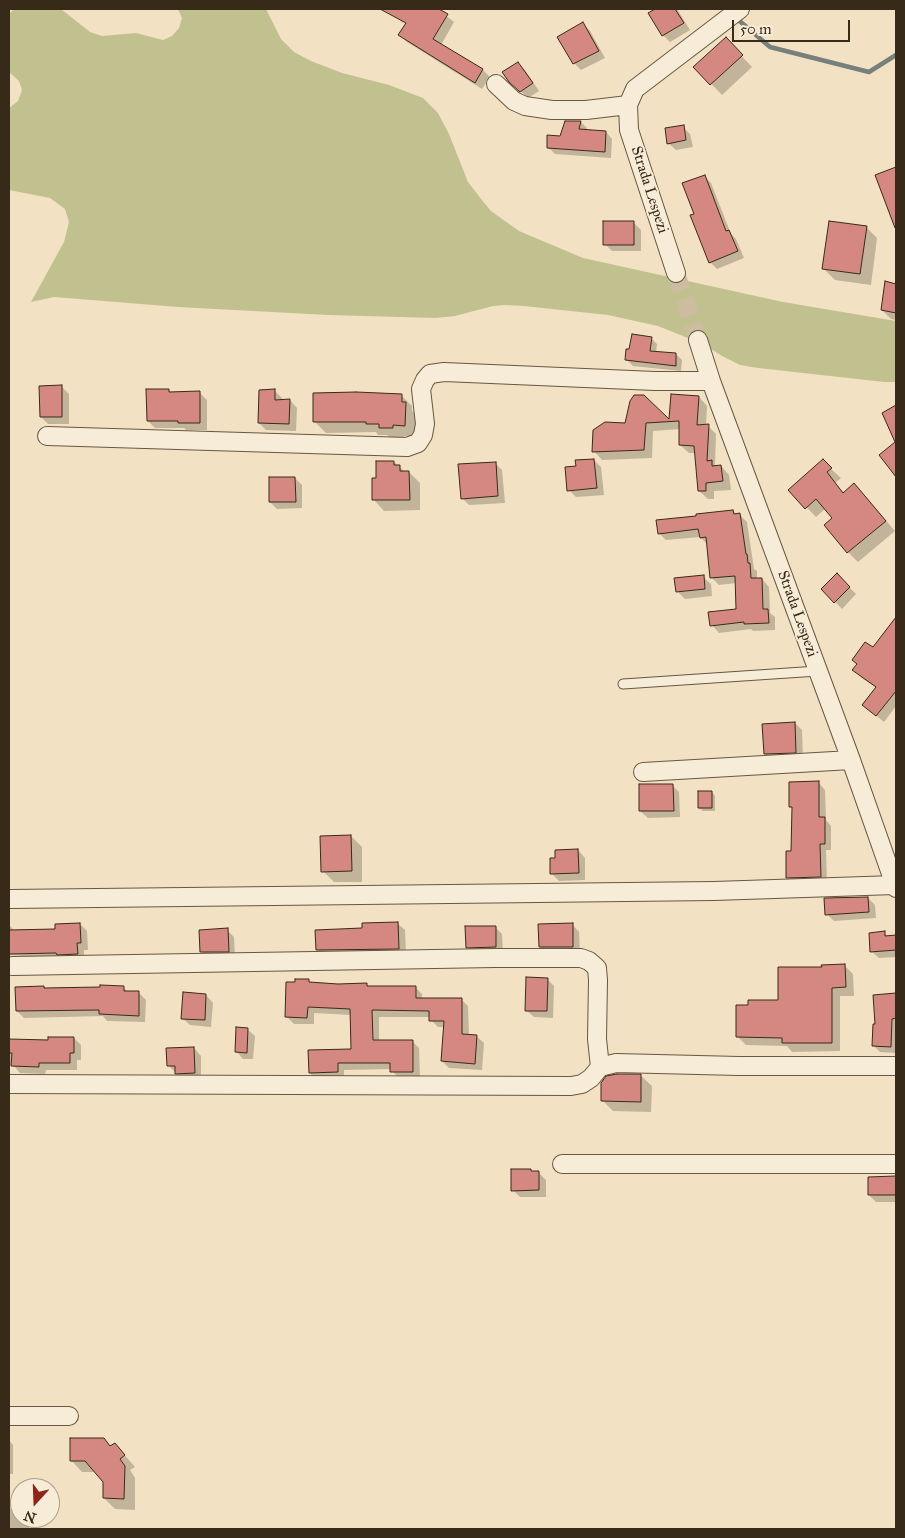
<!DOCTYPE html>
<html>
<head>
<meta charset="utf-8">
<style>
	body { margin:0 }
	#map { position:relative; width:905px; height:1538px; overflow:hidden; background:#f2e1c2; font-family:"IM FELL Great Primer",serif }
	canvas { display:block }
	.frame { position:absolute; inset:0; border:10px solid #382a18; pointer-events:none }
	.north { position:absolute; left:10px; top:1478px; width:50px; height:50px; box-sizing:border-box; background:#f7ecd7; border:1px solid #ab9e8b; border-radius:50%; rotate:200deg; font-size:14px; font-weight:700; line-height:20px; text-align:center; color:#382a18 }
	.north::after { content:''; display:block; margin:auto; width:18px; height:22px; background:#8f2418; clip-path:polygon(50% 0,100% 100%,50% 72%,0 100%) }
	.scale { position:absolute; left:732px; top:20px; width:118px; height:22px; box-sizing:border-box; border:2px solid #382a18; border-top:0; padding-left:6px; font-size:15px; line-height:18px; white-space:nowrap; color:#382a18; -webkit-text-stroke:4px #f7ecd7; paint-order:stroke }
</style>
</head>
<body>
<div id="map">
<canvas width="905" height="1538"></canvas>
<div class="frame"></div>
<div class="north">N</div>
<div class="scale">50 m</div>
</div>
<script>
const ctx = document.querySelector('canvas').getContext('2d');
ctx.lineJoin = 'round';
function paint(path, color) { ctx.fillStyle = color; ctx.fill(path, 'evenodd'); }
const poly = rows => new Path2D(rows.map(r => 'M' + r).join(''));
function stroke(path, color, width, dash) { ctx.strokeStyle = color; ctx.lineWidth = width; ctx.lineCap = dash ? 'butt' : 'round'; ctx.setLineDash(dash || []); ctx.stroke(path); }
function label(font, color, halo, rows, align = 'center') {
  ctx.font = font + ' "IM FELL Great Primer",serif'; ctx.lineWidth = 4; ctx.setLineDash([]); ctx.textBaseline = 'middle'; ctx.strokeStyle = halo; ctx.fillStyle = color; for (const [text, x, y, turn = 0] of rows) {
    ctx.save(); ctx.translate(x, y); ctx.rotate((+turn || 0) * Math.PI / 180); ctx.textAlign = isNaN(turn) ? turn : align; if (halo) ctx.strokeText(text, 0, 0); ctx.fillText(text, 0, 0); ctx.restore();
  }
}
const green = poly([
	[14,9,61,9,90,32,102,36,136,33,163,40,172,36,179,28,182,18,178,9,266,9,281,39,294,52,311,61,342,73,389,85,423,98,438,113,449,134,468,182,481,199,491,211,519,231,583,258,783,302,896,321,896,382,884,382,758,368,740,365,722,356,705,345,658,326,608,315,524,306,504,305,493,306,455,316,436,318,328,315,178,307,54,297,31,302,64,242,69,222,65,209,50,198,9,190,9,108,18,101,22,90,19,81,9,72,9,14]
]);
const shadow = poly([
	[399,9,443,9,441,12,454,22,441,45,483,70,490,77,482,89,407,42,400,35,406,25,395,16],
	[401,19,412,25,410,27,401,22],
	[657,9,677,9,690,30,670,42,663,35,649,14],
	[583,24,590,31,605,58,581,70,574,63],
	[736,50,752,67,722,95,695,67],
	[518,63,525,70,539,91,528,98,510,81],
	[566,122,581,122,587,128,586,131,606,132,612,139,611,158,555,154,549,148,561,137],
	[683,127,690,134,693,147,676,150,668,143],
	[896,169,896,224,894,222,877,176],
	[704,176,711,183,731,234,736,239,744,258,717,269,710,262,695,215],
	[634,223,641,230,641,251,612,251,605,244],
	[866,227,877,238,871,285,835,280,824,269],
	[886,283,896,285,896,320,891,319,882,310],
	[651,338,657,344,656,352,676,354,682,360,681,371,633,366,627,360],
	[61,386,69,394,69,424,48,424,41,417],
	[168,390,171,393,200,393,207,400,207,430,186,430,184,428,155,428,148,421],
	[275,391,282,398,282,401,290,400,297,408,296,431,266,430,259,423],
	[401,395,412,406,412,411,416,414,415,436,404,436,403,439,391,438,387,435,378,435,376,432,326,433,315,422],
	[672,395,699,397,707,406,706,426,708,426,716,434,715,465,717,467,721,466,729,475,731,490,714,491,714,499,708,499,699,491,696,453,689,453,680,445,680,429,653,431,652,458,602,460,594,451,626,424,644,396,670,422],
	[594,460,601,467,604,495,576,497,569,490,577,467],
	[394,462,405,472,409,472,420,483,420,510,384,511,374,500,377,479],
	[495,463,502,470,505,503,469,505,462,498],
	[831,469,841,478,835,483,844,493,864,495,895,531,858,562,848,552,834,518,826,508,816,517,790,490],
	[295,478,302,485,302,508,277,509,270,502],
	[733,511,737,515,740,515,747,522,754,569,757,571,757,579,762,579,769,587,770,613,775,617,775,630,753,631,751,629,719,633,712,625,737,610,736,583,719,585,712,578,708,545,700,537,666,540,659,533,698,517],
	[837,575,856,594,842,609,823,589],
	[703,577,711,584,712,596,685,599,678,592],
	[891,625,896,628,896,706,884,722,872,712,877,688,862,678,854,670,858,665,853,660,874,649],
	[795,723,802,730,803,759,772,761,765,754],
	[818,782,825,790,826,820,831,826,831,850,826,850,827,884,795,884,788,877,793,852,793,809,790,806],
	[672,785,679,792,680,817,648,818,640,811],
	[712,792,715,796,715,811,703,811,699,808],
	[351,836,362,847,362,882,334,882,323,871],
	[578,850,585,858,585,880,559,881,551,873,556,859],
	[868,898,875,905,876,918,834,921,827,914],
	[397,923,405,930,406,955,324,957,317,950],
	[80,924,87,931,88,950,84,950,84,961,30,960,26,956,9,955,9,925,15,931,57,930],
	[572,924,579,932,580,954,547,954,540,947],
	[495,927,502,934,503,954,474,955,467,947],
	[227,930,234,937,235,958,209,959,202,952],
	[884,932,888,937,896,937,896,957,879,958,871,951],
	[844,965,853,974,854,996,840,996,840,1051,792,1052,787,1046,746,1045,737,1036,749,1006,779,1001,823,969],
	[547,979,554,986,553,1018,534,1017,526,1010],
	[308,980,312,984,366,984,370,987,415,987,422,994,422,999,461,999,468,1006,469,1035,476,1036,484,1043,482,1070,449,1068,442,1061,445,1027,438,1027,431,1020,431,1017,379,1017,379,1042,412,1041,419,1048,420,1078,399,1078,392,1071,392,1069,344,1070,344,1079,317,1080,310,1073,352,1050,352,1015,314,1013,314,1024,294,1024,287,1017],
	[44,987,46,989,123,987,128,992,139,993,146,1000,145,1022,107,1021,103,1016,24,1018,17,1011],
	[206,995,213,1003,211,1027,190,1025,182,1018],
	[896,995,896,1053,880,1052,873,1045,877,1026,874,996],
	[247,1029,255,1036,253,1059,243,1059,236,1051],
	[74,1038,81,1045,81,1060,77,1060,77,1070,46,1070,45,1074,20,1073,13,1065,9,1065,9,1040,49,1042],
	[194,1048,201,1056,201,1080,183,1080,168,1065],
	[640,1075,652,1086,651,1112,613,1111,602,1100],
	[530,1170,533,1173,539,1173,546,1180,546,1197,520,1197,513,1190],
	[869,1178,896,1178,896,1202,876,1202,869,1195],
	[9,1440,13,1445,13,1474,9,1474],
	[104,1440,111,1447,115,1444,135,1467,130,1470,135,1478,135,1510,115,1509,104,1498,104,1481,96,1472,82,1472,71,1460],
	[9,1509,15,1509,20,1514,20,1518,25,1518,29,1522,29,1529,9,1529]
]);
const stream = poly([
	[736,18,770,47,869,72,896,55]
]);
const building = poly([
	[380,9,439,9,448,14,433,39,483,69,475,83,398,35,406,23,380,9],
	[655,9,675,9,684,23,662,36,648,13,655,9],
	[583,22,599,51,573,64,557,37,583,22],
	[726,37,743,55,710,85,693,67,726,37],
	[518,62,533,83,520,92,509,82,502,72,518,62],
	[565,121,581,121,579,129,606,131,605,152,547,148,547,135,560,136,565,121],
	[684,125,686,140,667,144,665,128,684,125],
	[896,167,896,228,895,228,875,175,896,167],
	[705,175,726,231,729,230,738,251,709,263,690,215,694,214,682,183,705,175],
	[603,221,634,221,634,245,603,245,603,221],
	[829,221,867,226,860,274,822,269,829,221],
	[885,281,896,284,896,313,881,310,885,281],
	[632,334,652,337,650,351,676,353,676,366,625,360,626,349,629,349,632,334],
	[62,385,62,417,40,417,39,386,62,385],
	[146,389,169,389,169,392,200,391,200,423,178,423,178,421,147,421,146,389],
	[275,389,275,400,290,399,289,424,258,423,259,390,275,389],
	[356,392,402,394,402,402,406,402,405,426,393,425,393,428,379,428,379,424,366,424,366,422,313,422,313,393,356,392],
	[671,394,699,396,697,425,709,424,707,461,712,460,712,466,721,465,723,481,706,483,706,491,698,491,694,446,679,445,679,421,646,423,644,450,592,452,593,430,605,422,625,423,630,401,634,395,644,395,669,419,671,394],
	[896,405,896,477,879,455,895,442,882,413,896,405],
	[594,459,597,488,567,491,565,467,576,466,575,460,594,459],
	[823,459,832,468,827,472,843,493,854,483,886,521,847,553,824,525,832,518,816,499,805,509,788,490,823,459],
	[376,461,394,461,394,465,400,465,400,471,409,471,410,500,372,500,372,478,376,478,376,461],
	[496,462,498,496,461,499,458,464,496,462],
	[269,477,295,477,296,502,269,502,269,477],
	[733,510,734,514,740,513,746,554,747,554,748,563,750,563,751,578,762,578,763,609,768,609,769,623,744,624,744,622,710,626,708,612,736,609,735,576,710,578,706,537,700,538,698,529,658,534,656,520,696,516,696,514,733,510],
	[837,573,850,587,834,603,821,589,837,573],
	[704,575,705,589,676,592,674,578,704,575],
	[896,617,896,691,876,716,862,705,876,687,852,670,857,664,852,660,865,642,873,647,896,617],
	[795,722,796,753,764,754,762,724,795,722],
	[819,781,819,817,825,817,825,844,820,844,821,877,786,878,786,851,791,851,792,807,789,807,789,782,819,781],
	[639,784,673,784,674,811,639,811,639,784],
	[698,791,712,791,712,808,698,808,698,791],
	[351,835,352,871,321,872,320,836,351,835],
	[578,849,579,873,550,874,550,858,555,858,555,850,578,849],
	[868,897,869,912,825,915,824,898,868,897],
	[398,922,399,949,316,950,315,930,362,928,362,923,398,922],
	[80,923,81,943,77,943,78,954,57,955,56,953,9,954,9,930,55,929,55,924,80,923],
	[573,923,573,947,539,947,538,924,573,923],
	[465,926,496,926,496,947,466,948,465,926],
	[228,928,229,952,200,952,199,930,228,928],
	[885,931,885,936,896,935,896,950,870,952,869,933,885,931],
	[845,964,846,987,832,988,832,1043,782,1043,782,1038,736,1037,736,1005,748,1005,748,1000,778,1000,778,967,822,967,821,965,845,964],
	[526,977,548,978,547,1011,525,1011,526,977],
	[295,979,309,979,309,982,338,984,367,983,367,986,416,986,416,998,462,998,462,1034,477,1035,475,1064,441,1061,444,1021,429,1021,429,1011,372,1010,373,1040,413,1040,413,1072,390,1072,390,1063,338,1063,338,1072,309,1073,308,1050,351,1049,350,1009,308,1007,307,1018,285,1017,286,982,295,982,295,979],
	[100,985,124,986,124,991,139,991,139,1016,99,1014,99,1010,16,1011,15,987,44,986,44,988,100,987,100,985],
	[183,992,206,994,205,1020,181,1019,183,992],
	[896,993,896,1018,892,1019,891,1047,872,1046,873,1024,875,1024,873,995,896,993],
	[236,1027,248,1028,247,1053,235,1052,236,1027],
	[48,1037,74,1037,74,1053,70,1053,70,1063,39,1063,39,1067,11,1066,12,1053,9,1053,9,1039,48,1040,48,1037],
	[194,1047,195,1073,175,1074,175,1066,167,1066,166,1048,194,1047],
	[617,1074,641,1074,641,1102,601,1101,601,1083,606,1076,617,1074],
	[511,1169,531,1169,531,1171,539,1171,539,1190,511,1191,511,1169],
	[896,1176,896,1195,868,1195,868,1177,896,1176],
	[70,1438,104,1438,110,1446,115,1443,125,1455,120,1459,125,1466,124,1499,103,1498,103,1482,85,1461,70,1461,70,1438]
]);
const minorTunnel = poly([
	[676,273,698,340]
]);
const service = poly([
	[623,684,818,671]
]);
const minor = poly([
	[496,84,514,101,525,106,552,110,586,110,628,105],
	[676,273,629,130,628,105,635,89,740,9],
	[698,340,711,381,851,760,896,888],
	[47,436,407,447,418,443,423,435,425,424,421,389,425,380,430,374,444,372,655,381,711,381],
	[643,772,851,760],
	[9,899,714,891,895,885],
	[12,966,495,958,581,958,589,961,597,968,598,980,597,1039,600,1067],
	[9,1084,571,1086,582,1084,591,1078,600,1067,616,1063,739,1066,896,1066],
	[562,1164,896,1164],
	[9,1416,69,1416]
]);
const streetNames = [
	["Strada Lespezi",649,190,72],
	["Strada Lespezi",797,614,70]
];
paint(green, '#c1c18f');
paint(shadow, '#0003');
stroke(stream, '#76817b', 4.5);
paint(building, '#d58881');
stroke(building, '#382a18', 1);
stroke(minorTunnel, '#cdbca0', 18, [18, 9]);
stroke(service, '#665842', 11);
stroke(minor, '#665842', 20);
stroke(service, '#f7ecd7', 9);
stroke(minor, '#f7ecd7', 18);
label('15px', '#382a18', '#f7ecd7', streetNames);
</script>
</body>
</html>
